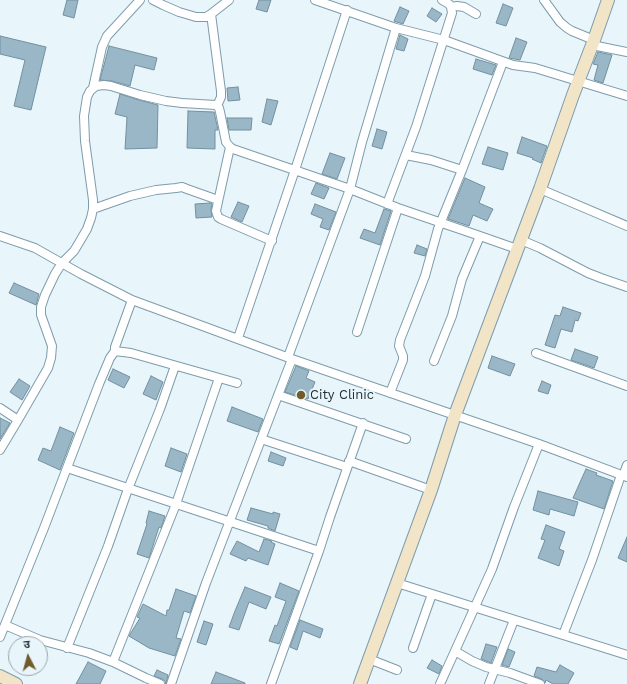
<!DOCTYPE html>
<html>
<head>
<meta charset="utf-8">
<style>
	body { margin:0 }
	#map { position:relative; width:627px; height:684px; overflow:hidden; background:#e8f5fb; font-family:"Work Sans","Noto Sans Devanagari",sans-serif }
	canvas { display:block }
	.north { position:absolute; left:8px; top:636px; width:40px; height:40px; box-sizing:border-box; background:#e8f5fb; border:1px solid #9aa6ac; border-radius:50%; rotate:354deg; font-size:11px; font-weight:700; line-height:16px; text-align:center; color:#243036 }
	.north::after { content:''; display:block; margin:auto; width:14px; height:18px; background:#725b2b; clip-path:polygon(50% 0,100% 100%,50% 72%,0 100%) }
</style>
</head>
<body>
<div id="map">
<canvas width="627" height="684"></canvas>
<div class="north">उ</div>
</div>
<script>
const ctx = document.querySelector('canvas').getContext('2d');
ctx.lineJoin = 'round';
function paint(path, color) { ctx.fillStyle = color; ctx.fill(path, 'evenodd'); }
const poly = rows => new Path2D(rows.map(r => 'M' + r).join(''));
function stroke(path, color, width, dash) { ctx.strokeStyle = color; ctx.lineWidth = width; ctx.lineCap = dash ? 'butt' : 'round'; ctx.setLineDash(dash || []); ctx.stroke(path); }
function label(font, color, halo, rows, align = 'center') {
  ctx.font = font + ' "Work Sans",sans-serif'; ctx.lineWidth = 4; ctx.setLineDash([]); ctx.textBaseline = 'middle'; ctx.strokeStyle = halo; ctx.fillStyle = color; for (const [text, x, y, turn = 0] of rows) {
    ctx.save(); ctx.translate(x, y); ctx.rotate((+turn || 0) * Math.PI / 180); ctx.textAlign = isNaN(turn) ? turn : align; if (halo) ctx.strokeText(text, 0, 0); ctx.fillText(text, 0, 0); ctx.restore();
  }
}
const building = poly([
	[67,0,78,0,74,18,63,15,67,0],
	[259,0,271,0,267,12,256,9,259,0],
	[503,4,513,8,506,26,496,23,503,4],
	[400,7,409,11,403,24,394,21,400,7],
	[432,8,442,14,436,22,427,16,432,8],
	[400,35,408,39,404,51,396,49,400,35],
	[0,36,46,47,31,110,14,106,25,60,0,54,0,36],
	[516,38,527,42,520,60,509,58,516,38],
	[109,46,157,58,154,70,135,65,130,86,112,81,100,80,109,46],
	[598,52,612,55,603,83,594,80,598,65,593,64,598,52],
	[476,59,496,65,492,75,473,69,476,59],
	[238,87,240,100,228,101,227,88,238,87],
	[120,94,139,100,158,105,157,148,125,149,127,117,115,114,120,94],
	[267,99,278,101,271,125,262,122,267,99],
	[188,111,214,112,218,130,215,130,215,149,187,148,188,111],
	[227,118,252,118,251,130,229,130,227,118],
	[377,129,387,132,382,149,372,146,377,129],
	[522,137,547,146,541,163,532,159,533,158,517,153,522,137],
	[488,147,508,153,503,170,482,164,488,147],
	[330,153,345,158,337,179,322,174,330,153],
	[465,178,485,187,479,203,493,209,487,221,473,215,469,226,448,219,465,178],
	[316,183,329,188,324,199,311,194,316,183],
	[238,202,249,206,242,222,231,217,238,202],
	[210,203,212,204,211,210,212,217,196,218,195,204,210,203],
	[315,204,336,212,329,230,320,227,323,219,311,214,315,204],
	[384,209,391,211,380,245,360,238,364,229,375,233,384,209],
	[417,245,427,249,425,256,414,253,417,245],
	[14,283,39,294,36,305,9,293,14,283],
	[563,307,581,313,578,321,575,320,572,332,561,329,555,348,545,345,555,315,560,316,563,307],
	[575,349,598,357,594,368,571,360,575,349],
	[492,356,515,364,510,376,488,368,492,356],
	[296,366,309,371,306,378,315,382,308,399,285,392,296,366],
	[113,369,130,377,124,388,108,380,113,369],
	[151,376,163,382,156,400,143,394,151,376],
	[19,379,30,386,22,400,10,392,19,379],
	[542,381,551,385,548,394,538,391,542,381],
	[232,407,263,419,258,432,227,421,232,407],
	[0,418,10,423,0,439,0,418],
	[60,427,74,433,60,470,38,460,43,448,51,451,60,427],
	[171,448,187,454,181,472,165,466,171,448],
	[271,452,286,458,283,466,268,461,271,452],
	[586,469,597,473,596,475,613,481,604,509,573,498,586,469],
	[538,491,578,502,574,516,550,509,549,515,533,510,538,491],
	[251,508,273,514,273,512,280,514,275,531,268,528,268,526,247,520,251,508],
	[149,511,165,516,161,528,159,527,149,558,137,554,147,524,146,523,149,511],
	[546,525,565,532,559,549,564,551,559,566,538,558,545,540,541,539,546,525],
	[627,537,627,562,618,558,627,537],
	[264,539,272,541,271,542,275,544,268,565,248,558,246,561,230,554,237,541,259,552,264,539],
	[280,583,299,591,279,644,269,641,275,625,277,626,286,601,275,597,280,583],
	[245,587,271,597,266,609,249,602,239,630,229,627,235,611,245,587],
	[176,589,196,596,190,613,184,611,176,638,181,639,175,656,149,648,129,636,140,618,137,617,143,604,166,616,167,610,169,610,176,589],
	[300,620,323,629,320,638,303,631,297,650,290,647,300,620],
	[204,621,213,624,206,645,197,642,204,621],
	[486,644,497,647,491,663,481,659,486,644],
	[508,649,515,652,509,667,502,665,508,649],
	[432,660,442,666,439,674,427,668,432,660],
	[88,662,106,671,100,684,76,684,88,662],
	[560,665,574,673,568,684,553,684,546,680,545,683,542,679,534,676,537,667,556,672,560,665],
	[157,670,168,675,166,684,165,681,162,679,154,676,157,670],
	[216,672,245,683,245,684,211,684,216,672]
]);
const street = poly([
	[153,0,163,5,179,12,196,17,206,17,211,14,229,0],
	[315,0,396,28,444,40,513,65,535,68,627,96],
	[544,0,560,22,567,28,572,31,594,40],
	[451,7,457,6,464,7,476,14],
	[211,14,221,91,221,97,217,106],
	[592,45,627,52],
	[93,88,102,47,107,36,140,0],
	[230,147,216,211,218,217,221,219,272,241],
	[406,155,431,160,462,170],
	[540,189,627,226],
	[387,204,416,127,452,13,451,7,449,4,442,0],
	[93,209,130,196,156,190,176,188,182,187,187,189,218,200],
	[0,236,35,248,81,274,132,300,292,359,376,388,539,444,627,477],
	[521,240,540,248,588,273,601,278,627,287],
	[132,300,115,347,115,351,131,353,237,383],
	[357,332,398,208],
	[238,338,295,170,347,10],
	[536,353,627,386],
	[288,357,350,189,362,142,396,28],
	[434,361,452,316,462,279,480,236],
	[390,393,403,360,403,356,399,346,400,340,425,276,438,229,462,170,503,62],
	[278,395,406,439],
	[0,408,18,420],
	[261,439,347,467],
	[0,450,18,420,48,368,51,358,52,346,41,315,41,307,45,295,55,274,62,263,74,251,80,241,87,229,91,218,93,209,93,200,85,141,84,116,87,97,90,91,96,86,104,85,111,86,140,95,166,101,182,103,216,105,219,108,220,112,226,142,230,147,233,149,350,189,398,208,480,236,517,249],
	[349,461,431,490],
	[67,468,319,551],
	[623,476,627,465],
	[397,583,627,655],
	[5,625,40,640,89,653,113,662,146,678,160,684],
	[563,635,592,560,621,475],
	[0,637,44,528,99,384,110,358,115,351],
	[67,648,108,546,128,489,160,409,175,366],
	[413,648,432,594],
	[455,651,472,661,486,667,510,673,540,684],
	[369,659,397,670],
	[113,662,176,504,219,378],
	[171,684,206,583,292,359],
	[271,684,319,551,330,517,363,423],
	[440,684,455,651,492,569,514,507,539,444],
	[489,684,514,620]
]);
const secondary = poly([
	[0,676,16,684],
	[360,684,431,490,455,415,540,189,573,95,594,40,608,0]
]);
const markers = [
	[301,395,5,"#725b2b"]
];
const poiNames = [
	["City Clinic",310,395]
];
paint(building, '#99b7c7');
stroke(building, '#72909f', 1);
stroke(street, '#7e9cab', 10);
stroke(secondary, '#7e9cab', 14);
stroke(street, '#fff', 8);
stroke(secondary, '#f2e4c7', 12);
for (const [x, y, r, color] of markers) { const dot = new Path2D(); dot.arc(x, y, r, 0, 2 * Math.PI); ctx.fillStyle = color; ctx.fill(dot); stroke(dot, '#e8f5fb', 1.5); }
label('13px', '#243036', '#e8f5fb', poiNames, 'left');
</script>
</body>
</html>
